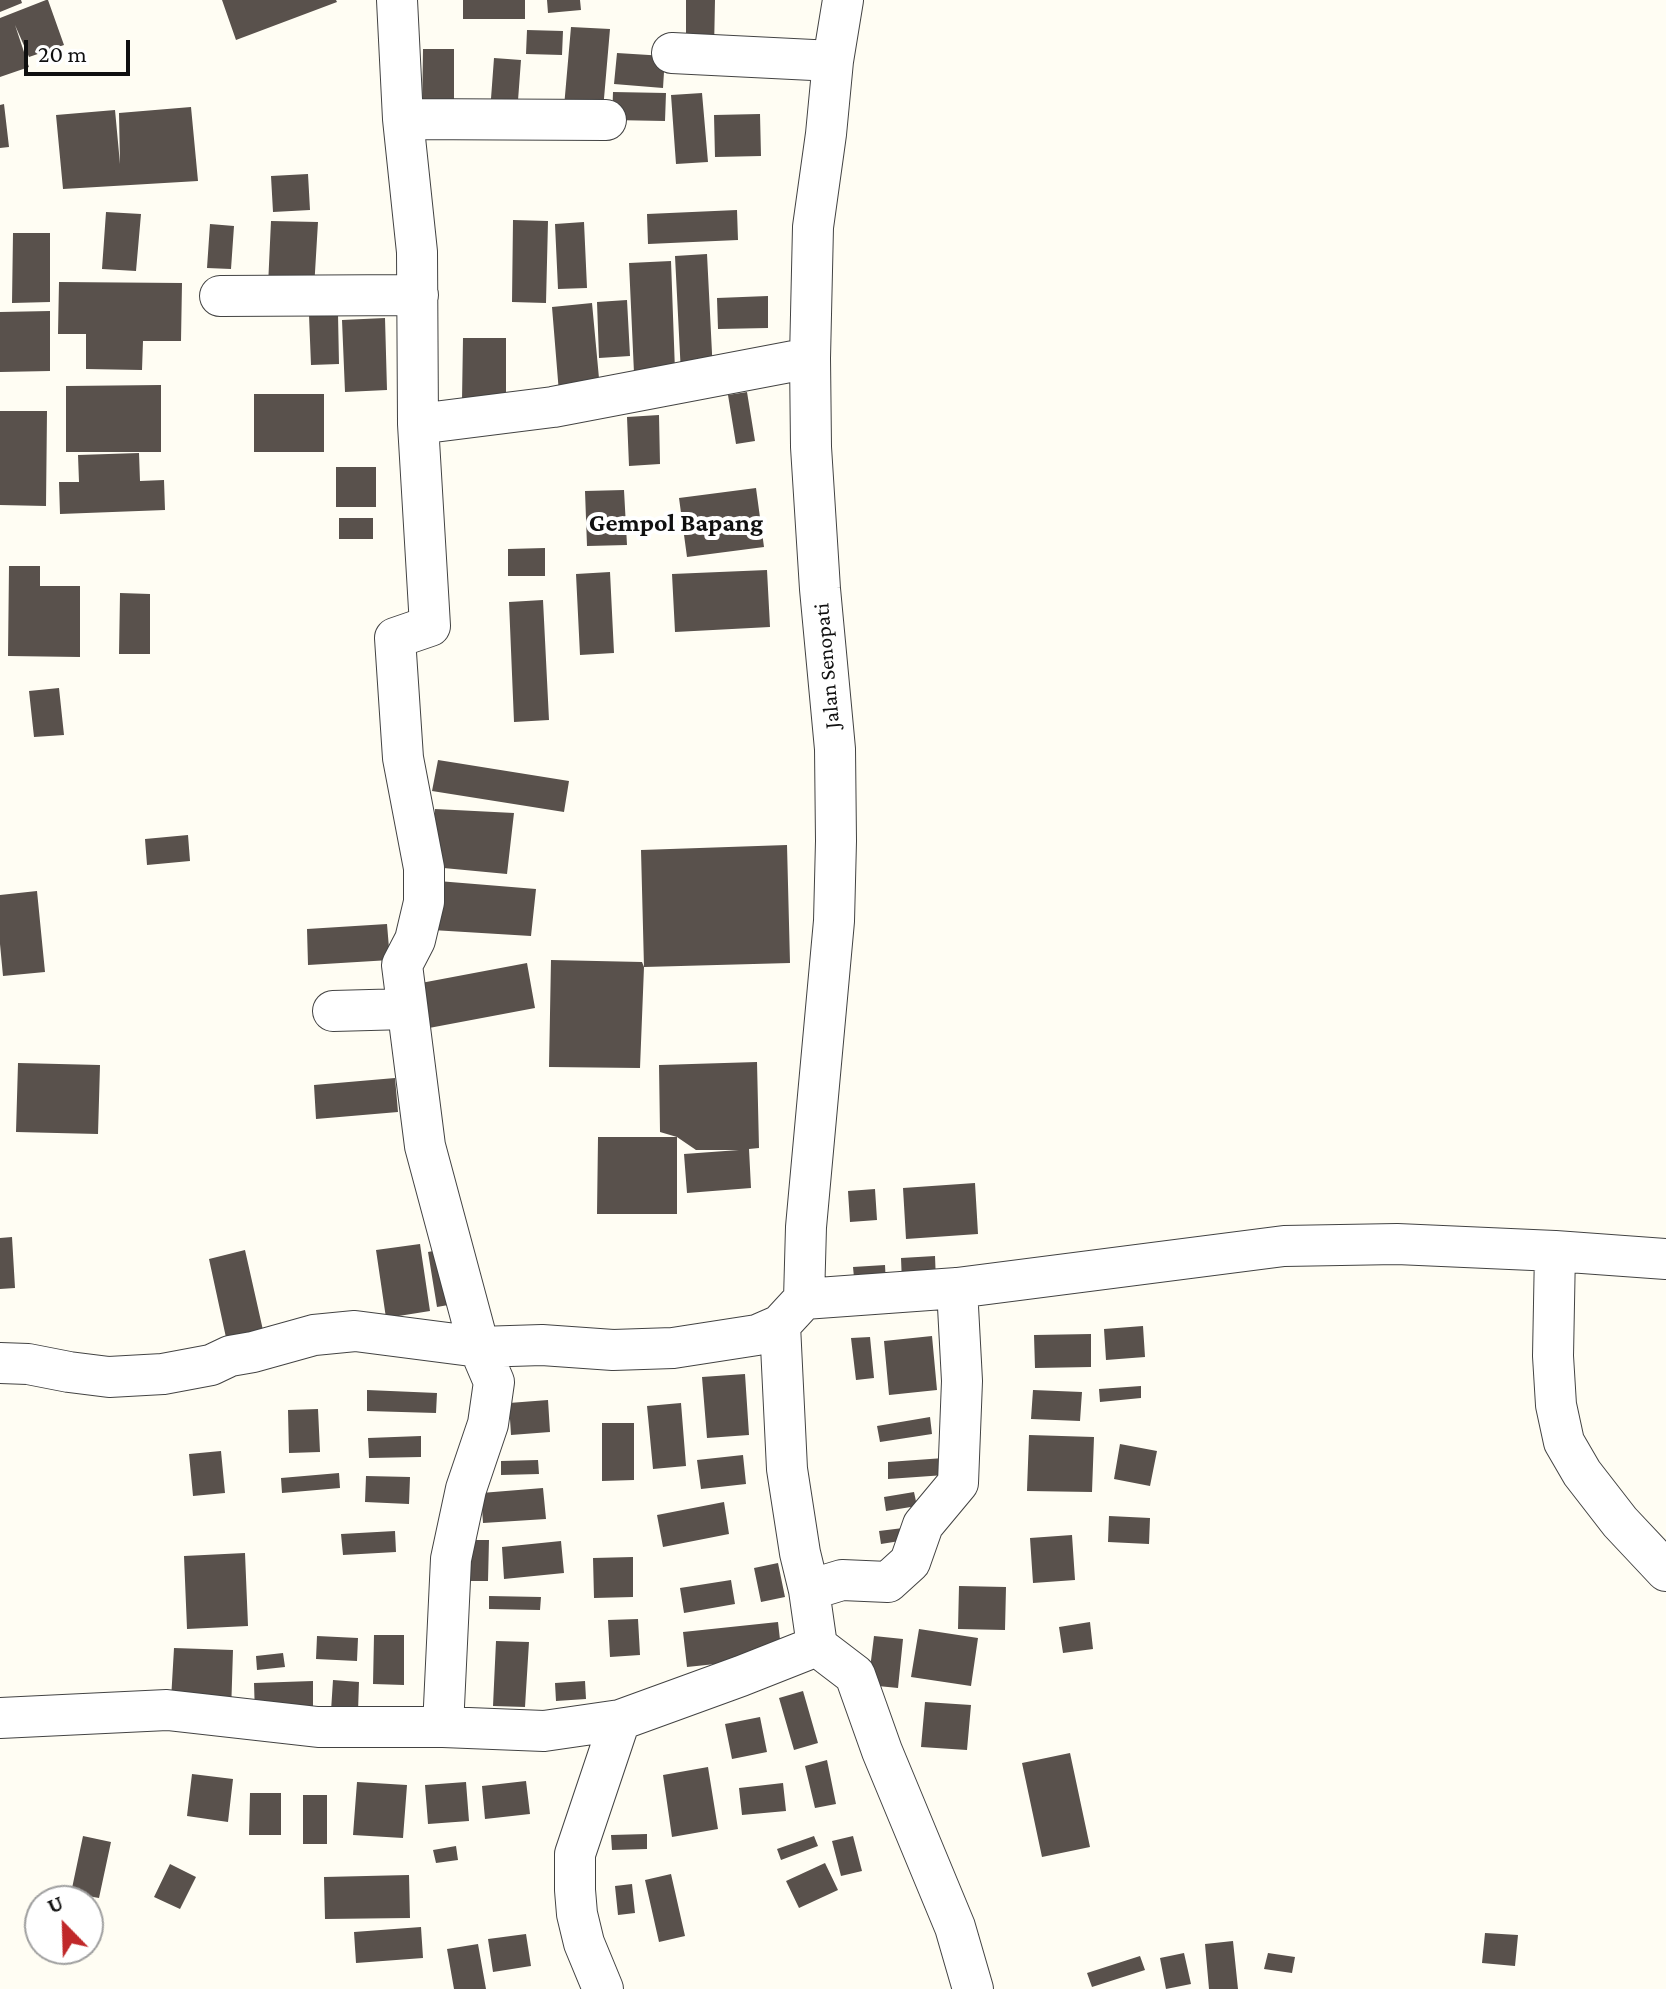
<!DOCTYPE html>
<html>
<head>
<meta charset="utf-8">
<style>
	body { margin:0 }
	#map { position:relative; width:1666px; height:1989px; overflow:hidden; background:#fffdf3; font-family:"Crimson Pro",serif }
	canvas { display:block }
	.north { position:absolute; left:24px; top:1885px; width:80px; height:80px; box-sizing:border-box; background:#fff; border:2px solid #9f9f9f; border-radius:50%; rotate:337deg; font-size:22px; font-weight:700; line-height:32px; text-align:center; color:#101010 }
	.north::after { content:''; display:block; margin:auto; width:28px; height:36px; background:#c0282a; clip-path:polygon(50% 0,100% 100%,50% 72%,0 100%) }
	.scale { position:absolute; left:24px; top:40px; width:106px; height:36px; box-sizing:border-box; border:4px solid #101010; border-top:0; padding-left:10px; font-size:24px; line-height:28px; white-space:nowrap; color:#101010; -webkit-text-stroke:6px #fff; paint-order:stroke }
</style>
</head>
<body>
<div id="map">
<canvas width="1666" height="1989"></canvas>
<div class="north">U</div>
<div class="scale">20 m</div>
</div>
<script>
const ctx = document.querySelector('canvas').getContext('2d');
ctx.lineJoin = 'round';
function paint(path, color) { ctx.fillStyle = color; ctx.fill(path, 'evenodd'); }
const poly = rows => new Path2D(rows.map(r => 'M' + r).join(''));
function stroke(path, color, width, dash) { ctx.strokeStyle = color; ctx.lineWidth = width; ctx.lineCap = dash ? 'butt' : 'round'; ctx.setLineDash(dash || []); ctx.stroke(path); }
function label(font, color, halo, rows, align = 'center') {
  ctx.font = font + ' "Crimson Pro",serif'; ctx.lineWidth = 8; ctx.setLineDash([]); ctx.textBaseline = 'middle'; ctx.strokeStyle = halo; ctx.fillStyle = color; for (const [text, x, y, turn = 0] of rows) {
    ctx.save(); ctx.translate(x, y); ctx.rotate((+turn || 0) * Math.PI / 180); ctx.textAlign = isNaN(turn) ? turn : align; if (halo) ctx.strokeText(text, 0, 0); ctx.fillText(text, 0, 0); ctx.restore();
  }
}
const building = poly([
	[0,0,21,0,22,3,0,12],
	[46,0,48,0,64,45,29,57,15,25,29,67,0,77,0,18],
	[222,0,336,0,337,2,236,40],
	[463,0,525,0,525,19,463,19],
	[547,0,580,0,581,10,548,13],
	[686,0,715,0,714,50,686,49],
	[571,27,610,29,603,110,564,107],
	[527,30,563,31,562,55,526,54],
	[423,49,454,49,454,112,422,112],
	[617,53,665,56,663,88,614,84],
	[494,58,521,60,517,114,490,112],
	[613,92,666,93,665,121,612,120],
	[702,93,708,162,676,164,671,95],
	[4,104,9,147,0,148,0,105],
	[191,107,198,181,63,189,56,115,115,110,120,164,119,113],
	[760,114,761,156,715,157,714,115],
	[308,174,310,210,273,212,271,176],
	[737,210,738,240,648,244,647,214],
	[106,212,141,214,136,271,102,269],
	[513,220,548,221,546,303,512,302],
	[271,221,318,222,314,289,268,286],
	[584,222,587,288,558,289,555,224],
	[210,224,234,226,231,269,207,268],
	[13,233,50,233,50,302,12,303],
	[707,254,713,373,681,374,675,256],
	[671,261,675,371,634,373,629,263],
	[59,282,182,283,181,341,143,341,142,370,86,369,86,334,58,334],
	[768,296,768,328,718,329,717,298],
	[627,300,630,356,599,358,597,302],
	[592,303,600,389,559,393,552,307],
	[50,311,50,371,0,372,0,312],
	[338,314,339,364,311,365,309,315],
	[385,318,387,390,345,392,342,320],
	[463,338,506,338,506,400,462,400],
	[161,385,161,452,66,452,66,386],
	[747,392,755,441,736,444,728,395],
	[254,394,324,394,324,452,254,452],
	[0,411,47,411,46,506,0,505],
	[659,415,660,464,629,466,627,417],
	[139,453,140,481,164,480,165,510,60,514,59,482,79,482,78,455],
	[336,467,376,467,376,507,336,507],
	[756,488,764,547,687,557,679,498],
	[624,490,627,545,587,546,585,491],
	[339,518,373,518,373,539,339,539],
	[545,548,545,576,508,576,508,549],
	[9,566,40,566,40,586,80,586,80,657,8,656],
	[767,570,770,627,675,632,672,574],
	[610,572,614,653,580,655,576,574],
	[120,593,150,594,150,654,119,654],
	[543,600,549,720,514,722,509,602],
	[59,688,64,735,34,737,29,691],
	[438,760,569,781,564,812,432,791],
	[435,809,514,813,507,874,433,867],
	[188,835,190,861,147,865,145,839],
	[787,845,790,963,644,967,641,850],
	[438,881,536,889,531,936,432,930],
	[37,891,45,972,3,976,0,944,0,895],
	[387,924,390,960,308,965,307,929],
	[551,960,642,962,644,967,640,1068,549,1067],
	[527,963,535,1008,429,1028,421,983],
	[757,1062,759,1148,749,1149,751,1188,687,1193,684,1154,739,1150,696,1150,677,1137,660,1132,659,1065],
	[18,1063,100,1065,98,1134,16,1132],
	[395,1078,398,1112,316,1119,314,1085],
	[598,1137,677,1137,677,1214,597,1214],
	[975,1183,978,1234,906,1239,903,1188],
	[875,1189,877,1220,850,1222,848,1191],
	[12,1237,15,1288,0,1289,0,1238],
	[420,1244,430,1311,386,1318,376,1250],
	[444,1249,454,1304,437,1307,428,1252],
	[245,1250,267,1348,230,1356,209,1259],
	[935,1256,936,1282,902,1283,901,1258],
	[885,1265,886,1285,855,1288,853,1267],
	[1143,1326,1145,1357,1106,1360,1104,1329],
	[1091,1334,1091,1367,1035,1368,1034,1335],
	[932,1336,937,1390,889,1395,884,1341],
	[870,1337,874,1378,856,1380,851,1338],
	[745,1374,749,1435,707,1438,702,1377],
	[1141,1386,1141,1398,1100,1402,1099,1389],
	[367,1390,437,1393,436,1413,367,1411],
	[1033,1390,1082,1392,1080,1421,1031,1419],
	[548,1400,550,1432,511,1435,509,1403],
	[681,1403,686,1466,653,1469,647,1406],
	[318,1409,320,1452,289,1453,288,1410],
	[930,1417,932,1434,880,1442,877,1426],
	[602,1423,634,1423,634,1480,602,1481],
	[1029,1435,1094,1437,1092,1492,1027,1491],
	[421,1436,421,1457,369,1458,368,1438],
	[1120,1444,1157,1451,1150,1486,1114,1479],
	[221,1451,225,1493,193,1496,189,1454],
	[743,1455,746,1484,701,1489,697,1460],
	[944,1458,945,1475,888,1479,888,1462],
	[538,1460,539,1474,501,1475,501,1461],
	[339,1473,340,1488,282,1493,281,1478],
	[366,1476,410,1477,409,1504,365,1502],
	[543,1488,546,1519,483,1523,481,1493],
	[914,1492,917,1506,886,1511,884,1497],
	[724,1502,729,1534,663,1547,657,1515],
	[1109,1516,1150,1518,1149,1544,1108,1542],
	[903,1528,906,1540,881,1544,879,1531],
	[395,1531,396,1552,343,1555,341,1534],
	[1072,1535,1075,1580,1033,1583,1030,1538],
	[466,1540,489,1540,488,1581,464,1581],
	[561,1541,564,1573,504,1579,502,1547],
	[245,1553,248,1626,187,1629,184,1556],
	[633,1557,633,1597,594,1598,593,1558],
	[778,1563,785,1597,761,1602,754,1568],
	[731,1580,735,1604,684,1613,680,1588],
	[959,1586,1006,1587,1005,1630,958,1629],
	[489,1596,541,1597,540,1610,489,1609],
	[638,1619,640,1655,610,1657,608,1620],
	[778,1622,782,1657,687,1667,683,1632],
	[1090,1622,1093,1649,1063,1653,1059,1627],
	[919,1629,978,1638,971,1686,911,1677],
	[374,1635,404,1635,404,1685,373,1684],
	[317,1636,358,1638,357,1661,316,1659],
	[874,1636,903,1639,898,1688,868,1685],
	[496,1641,529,1642,525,1707,493,1706],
	[174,1648,233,1650,231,1713,171,1700],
	[283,1653,285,1667,257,1670,256,1656],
	[333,1680,359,1682,358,1712,331,1711],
	[313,1681,313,1713,255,1715,254,1683],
	[585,1681,586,1699,556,1701,555,1683],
	[803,1691,818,1743,794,1750,779,1698],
	[925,1702,971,1705,967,1750,921,1747],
	[760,1717,767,1752,732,1759,725,1724],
	[1070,1753,1090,1847,1042,1857,1022,1763],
	[827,1760,836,1804,815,1808,805,1766],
	[708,1767,718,1829,672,1837,663,1775],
	[192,1774,233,1779,228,1822,187,1816],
	[526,1781,530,1814,485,1819,482,1786],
	[357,1782,407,1785,403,1838,353,1835],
	[466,1782,469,1821,428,1824,425,1785],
	[783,1783,786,1811,742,1815,739,1788],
	[250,1793,281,1793,281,1835,249,1835],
	[303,1795,327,1795,327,1844,303,1844],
	[647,1834,647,1849,612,1850,611,1835],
	[83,1836,111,1842,99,1898,71,1893],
	[814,1836,818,1846,781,1860,777,1849],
	[853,1836,862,1871,841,1876,832,1841],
	[456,1846,458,1860,436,1863,433,1850],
	[825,1863,838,1890,799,1908,786,1881],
	[170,1864,196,1877,180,1909,154,1897],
	[671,1874,685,1936,659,1942,645,1880],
	[409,1875,410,1918,325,1919,324,1877],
	[632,1884,635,1913,618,1915,615,1886],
	[421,1927,423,1958,356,1963,354,1932],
	[1485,1933,1518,1935,1515,1966,1482,1963],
	[526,1934,531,1966,493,1972,488,1939],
	[1233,1941,1238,1989,1209,1989,1205,1944],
	[478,1944,486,1989,454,1989,447,1949],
	[1184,1953,1191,1984,1166,1989,1160,1958],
	[1268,1953,1295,1957,1292,1973,1264,1969],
	[1140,1956,1145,1970,1092,1987,1087,1973]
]);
const minor = poly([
	[397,0,403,119,417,252,418,424,430,626,395,638,403,758,424,868,424,902,415,940,402,965,425,1146,479,1347,494,1382,488,1424,466,1489,451,1559,443,1727],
	[672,53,833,61],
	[403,119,606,120],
	[220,296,418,295],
	[418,424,553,407,810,358],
	[333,1011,407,1009],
	[1555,1251,1553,1356,1556,1405,1564,1442,1582,1473,1620,1522,1666,1571],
	[804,1299,957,1288,1284,1246,1397,1244,1555,1251,1666,1259],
	[780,1325,787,1469,800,1553,809,1590,817,1646,855,1675,882,1751,955,1927,973,1989],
	[0,1363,28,1364,69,1372,109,1377,163,1374,211,1365,230,1356,253,1352,314,1335,355,1331,479,1347,542,1345,613,1350,673,1348,757,1335,780,1325,804,1299,806,1227,834,921,836,841,835,749,820,589,811,447,810,358,813,227,826,134,833,61,843,0],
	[809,1590,842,1580,888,1582,910,1562,923,1525,958,1483,962,1381,957,1288],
	[0,1718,167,1710,318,1727,443,1727,544,1731,620,1720,741,1676,817,1646],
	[603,1989,584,1943,577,1914,575,1890,575,1854,620,1720]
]);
const streetNames = [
	["Jalan Senopati",827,666,-95]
];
const quarterNames = [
	["Gempol Bapang",676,523]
];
paint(building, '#59514c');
stroke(minor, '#434343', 42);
stroke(minor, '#fff', 40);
label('22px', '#101010', '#fff', streetNames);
label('bold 26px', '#101010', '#fff', quarterNames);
</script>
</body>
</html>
